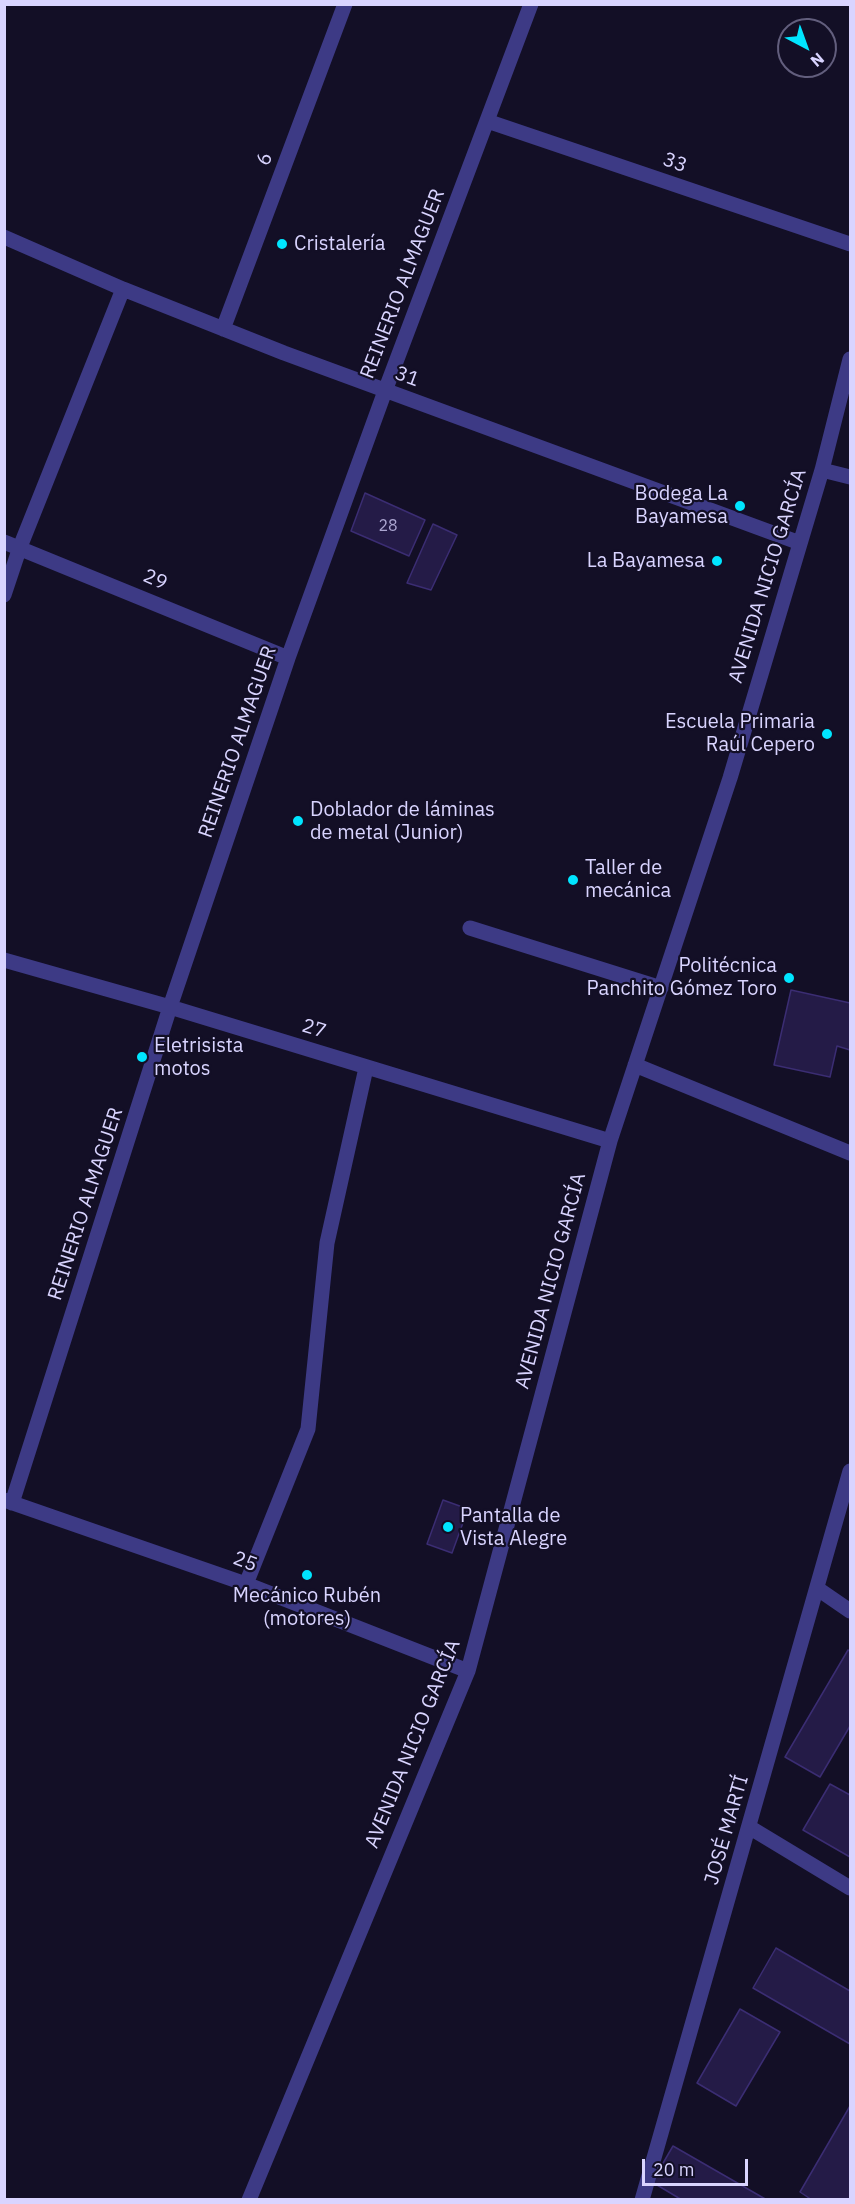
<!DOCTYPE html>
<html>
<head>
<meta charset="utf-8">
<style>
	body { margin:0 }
	#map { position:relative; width:855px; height:2204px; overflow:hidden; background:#130f26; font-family:"IBM Plex Sans",sans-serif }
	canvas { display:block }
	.frame { position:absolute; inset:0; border:6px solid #d9d4ff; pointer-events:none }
	.north { position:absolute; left:777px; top:18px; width:60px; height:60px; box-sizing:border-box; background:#130f26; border:2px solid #625e7d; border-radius:50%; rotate:139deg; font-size:16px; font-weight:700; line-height:24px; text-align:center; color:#d9d4ff }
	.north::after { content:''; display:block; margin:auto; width:21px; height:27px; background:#00e5ff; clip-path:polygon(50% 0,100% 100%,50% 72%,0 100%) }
	.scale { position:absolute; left:642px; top:2159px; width:106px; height:27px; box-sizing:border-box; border:3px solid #d9d4ff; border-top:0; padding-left:8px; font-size:18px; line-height:21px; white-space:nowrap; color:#d9d4ff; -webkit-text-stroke:4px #130f26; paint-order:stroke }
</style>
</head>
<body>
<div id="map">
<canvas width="855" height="2204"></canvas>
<div class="frame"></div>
<div class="north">N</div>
<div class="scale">20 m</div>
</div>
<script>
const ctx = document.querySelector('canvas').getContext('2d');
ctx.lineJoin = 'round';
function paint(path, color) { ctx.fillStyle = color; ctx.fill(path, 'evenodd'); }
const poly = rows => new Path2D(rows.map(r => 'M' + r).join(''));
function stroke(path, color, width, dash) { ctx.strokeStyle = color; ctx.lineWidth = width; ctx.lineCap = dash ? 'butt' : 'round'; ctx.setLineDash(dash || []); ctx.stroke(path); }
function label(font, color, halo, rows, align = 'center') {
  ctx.font = font + ' "IBM Plex Sans",sans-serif'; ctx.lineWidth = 4.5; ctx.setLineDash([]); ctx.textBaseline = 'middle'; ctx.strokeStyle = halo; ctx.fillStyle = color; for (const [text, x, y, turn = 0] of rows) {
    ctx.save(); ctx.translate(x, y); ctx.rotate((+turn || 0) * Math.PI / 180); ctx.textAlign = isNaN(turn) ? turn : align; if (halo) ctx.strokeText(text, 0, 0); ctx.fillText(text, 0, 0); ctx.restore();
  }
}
const building = poly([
	[365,493,425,520,409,556,351,531,365,493],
	[433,524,457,535,431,590,407,583,433,524],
	[791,990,850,1003,850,1050,837,1046,830,1077,774,1065,791,990],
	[443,1500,468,1509,452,1553,427,1544,443,1500],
	[848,1650,850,1651,850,1726,820,1777,785,1757,848,1650],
	[830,1784,850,1795,850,1857,803,1830,830,1784],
	[776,1948,850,1991,850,2044,753,1988,776,1948],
	[740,2009,780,2032,736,2106,697,2083,740,2009],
	[850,2106,850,2200,812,2200,800,2192,850,2106],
	[673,2146,767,2200,682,2200,652,2182,673,2146]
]);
const minor = poly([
	[487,121,850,244],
	[4,237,123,289,284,353,800,543],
	[223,329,345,4],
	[822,470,850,477],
	[4,542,288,658],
	[4,595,20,547,123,289],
	[470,928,661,988],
	[4,960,170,1007,610,1141],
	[635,1065,850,1153],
	[4,1500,246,1584,468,1671],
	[12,1503,170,1007,288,658,385,391,531,4],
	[246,1584,308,1429,327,1243,366,1068],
	[818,1589,850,1611],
	[749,1827,850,1888],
	[249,2200,468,1671,610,1141,730,778,822,470,850,359],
	[642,2200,850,1471]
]);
const markers = [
	[282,244,6,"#00e5ff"],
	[740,506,6,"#00e5ff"],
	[717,561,6,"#00e5ff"],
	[827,734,6,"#00e5ff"],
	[298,821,6,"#00e5ff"],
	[573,880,6,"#00e5ff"],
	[789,978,6,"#00e5ff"],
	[142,1057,6,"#00e5ff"],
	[448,1527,6,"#00e5ff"],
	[307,1575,6,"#00e5ff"]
];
const numberNames = [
	["28",388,526]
];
const streetNames = [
	["6",265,159,-69],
	["33",675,163,19],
	["REINERIO ALMAGUER",403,284,-69],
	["31",407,377,20],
	["AVENIDA NICIO GARCÍA",768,576,-73],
	["29",155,580,23],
	["REINERIO ALMAGUER",238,742,-71],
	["27",314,1029,17],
	["REINERIO ALMAGUER",86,1204,-72],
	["AVENIDA NICIO GARCÍA",551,1281,-75],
	["25",245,1562,20],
	["AVENIDA NICIO GARCÍA",413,1744,-68],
	["JOSÉ MARTÍ",727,1830,-74]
];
const poiNames = [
	["Cristalería",294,244],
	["Bodega La",728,494,"right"],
	["Bayamesa",728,517,"right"],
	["La Bayamesa",705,561,"right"],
	["Escuela Primaria",815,722,"right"],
	["Raúl Cepero",815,745,"right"],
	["Doblador de láminas",310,810],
	["de metal (Junior)",310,833],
	["Taller de",585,868],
	["mecánica",585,891],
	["Politécnica",777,966,"right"],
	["Panchito Gómez Toro",777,989,"right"],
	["Eletrisista",154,1046],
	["motos",154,1069],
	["Pantalla de",460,1516],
	["Vista Alegre",460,1539],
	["Mecánico Rubén",307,1596,"center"],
	["(motores)",307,1619,"center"]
];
paint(building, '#241b47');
stroke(building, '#3b2d73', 1.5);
stroke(minor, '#3d3a85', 15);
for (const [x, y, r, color] of markers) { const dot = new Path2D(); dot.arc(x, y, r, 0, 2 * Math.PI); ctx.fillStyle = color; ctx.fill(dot); stroke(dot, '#130f26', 2); }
label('16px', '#aca6d1', null, numberNames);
label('20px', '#d9d4ff', '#130f26', streetNames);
label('20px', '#d9d4ff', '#130f26', poiNames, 'left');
</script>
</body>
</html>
